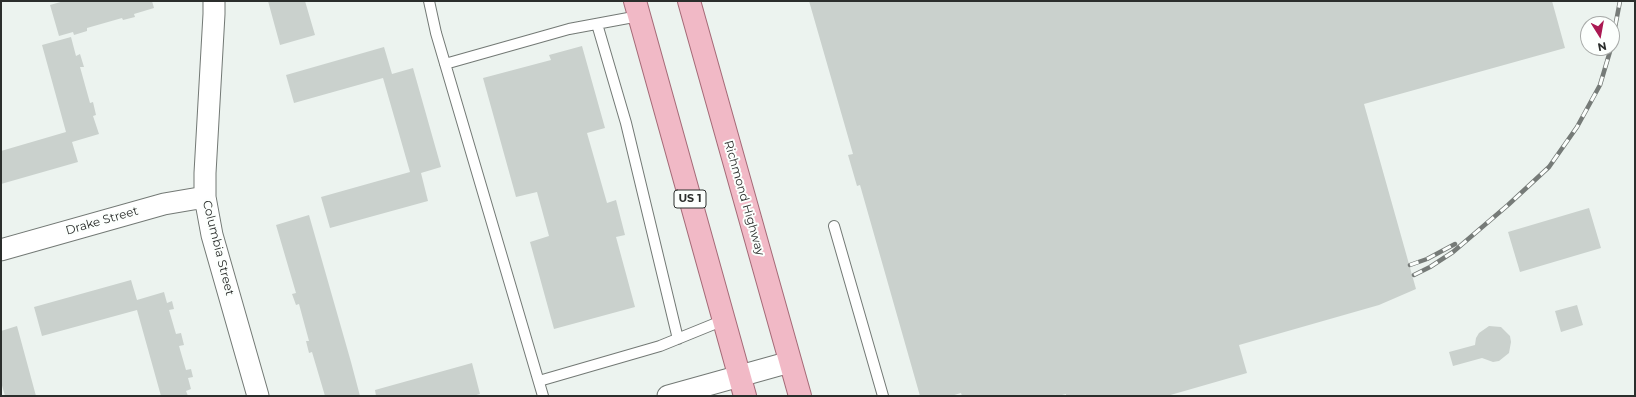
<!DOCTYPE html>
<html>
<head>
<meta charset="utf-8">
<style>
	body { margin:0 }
	#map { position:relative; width:1636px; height:397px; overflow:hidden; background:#ecf3ef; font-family:Montserrat,sans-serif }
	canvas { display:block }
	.frame { position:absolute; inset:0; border:2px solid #2b2e2c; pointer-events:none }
	.north { position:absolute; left:1580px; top:16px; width:40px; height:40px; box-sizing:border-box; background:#fcfffd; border:1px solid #a8aba9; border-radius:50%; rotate:169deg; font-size:11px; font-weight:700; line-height:16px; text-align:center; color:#2b2e2c }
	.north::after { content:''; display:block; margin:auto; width:14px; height:18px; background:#aa1952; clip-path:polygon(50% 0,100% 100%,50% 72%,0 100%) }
</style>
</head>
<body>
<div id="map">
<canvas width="1636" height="397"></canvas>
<div class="frame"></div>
<div class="north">N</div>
</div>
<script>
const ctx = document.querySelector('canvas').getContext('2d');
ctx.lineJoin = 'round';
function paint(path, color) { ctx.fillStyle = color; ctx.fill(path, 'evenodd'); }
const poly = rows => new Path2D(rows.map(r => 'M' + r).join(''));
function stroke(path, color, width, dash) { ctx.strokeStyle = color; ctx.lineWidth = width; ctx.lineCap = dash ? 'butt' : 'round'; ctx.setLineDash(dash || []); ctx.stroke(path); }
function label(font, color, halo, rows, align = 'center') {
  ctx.font = font + ' Montserrat,sans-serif'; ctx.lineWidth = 4; ctx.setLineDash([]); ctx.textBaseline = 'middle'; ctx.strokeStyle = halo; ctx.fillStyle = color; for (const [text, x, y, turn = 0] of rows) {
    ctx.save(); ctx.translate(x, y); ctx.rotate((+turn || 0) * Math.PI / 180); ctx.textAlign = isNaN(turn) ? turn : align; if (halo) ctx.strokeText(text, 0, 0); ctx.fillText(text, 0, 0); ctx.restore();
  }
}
const building = poly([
	[64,1,152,1,154,8,134,14,135,17,123,20,122,18,87,28,87,31,74,35,73,32,59,36,50,5],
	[268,1,305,1,315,35,280,45],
	[809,1,1552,1,1565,48,1364,104,1416,289,1379,305,1239,345,1247,373,1167,396,1066,396,1066,394,1058,396,962,396,961,393,951,396,920,396,860,185,857,186,848,155,853,154],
	[71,37,76,56,80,54,84,67,80,67,90,103,93,102,96,115,93,116,99,134,72,142,78,162,1,184,1,151,66,132,42,45],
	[582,46,605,128,587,133,607,203,616,200,625,235,616,237,635,307,554,329,530,242,549,236,537,192,516,197,483,78,551,60,549,55],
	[384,47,392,74,413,68,441,167,421,173,428,201,330,228,321,197,410,172,383,78,294,103,286,75],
	[1589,208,1601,248,1520,272,1508,232],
	[309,215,351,362,360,396,325,396,312,352,309,353,306,341,309,341,299,304,296,305,292,294,296,293,276,225],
	[131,280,137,300,164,292,167,303,172,301,174,309,169,310,176,334,181,333,184,345,179,346,186,370,191,369,193,377,188,378,191,389,186,391,188,396,161,396,137,310,42,336,34,307],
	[1577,305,1583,325,1561,332,1555,311],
	[17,326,36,396,5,396,1,382,1,331],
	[1489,326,1501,327,1510,336,1511,342,1509,353,1499,361,1493,362,1482,358,1453,366,1449,352,1475,345,1476,338,1479,333],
	[472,363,480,394,473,396,376,396,375,390]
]);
const lane = poly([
	[429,1,436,33,543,396],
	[597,24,626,123,678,339],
	[445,64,569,29,639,16],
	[834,226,883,396],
	[539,381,660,346,724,320]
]);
const street = poly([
	[214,1,214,14,205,173,205,197,212,235,258,396],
	[1,250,164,204,205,197],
	[668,396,790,362]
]);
const primary = poly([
	[635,1,745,396],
	[689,1,800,396]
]);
const rail = poly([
	[1612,43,1620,1],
	[1410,265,1427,259,1455,244],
	[1414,275,1430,267,1453,252,1508,205,1549,167,1577,127,1600,85,1611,48]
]);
const shields = [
	[690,199,32]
];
const shieldNames = [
	["US 1",690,199]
];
const streetNames = [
	["Richmond Highway",744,198,74],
	["Drake Street",102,221,-16],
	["Columbia Street",218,248,76]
];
paint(building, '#cad1cd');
stroke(lane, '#737975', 12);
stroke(street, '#737975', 23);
stroke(primary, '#a56a77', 24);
stroke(lane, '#fff', 10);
stroke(street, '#fff', 21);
stroke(primary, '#f1b9c6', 22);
stroke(rail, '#767b78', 4.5);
stroke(rail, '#fcfffd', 3, [9]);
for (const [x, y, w] of shields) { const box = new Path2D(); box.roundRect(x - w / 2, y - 9, w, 18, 3); ctx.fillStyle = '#fcfffd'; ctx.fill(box); stroke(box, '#2b2e2c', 1); }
label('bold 11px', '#2b2e2c', null, shieldNames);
label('12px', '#2b2e2c', '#fcfffd', streetNames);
</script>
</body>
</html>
